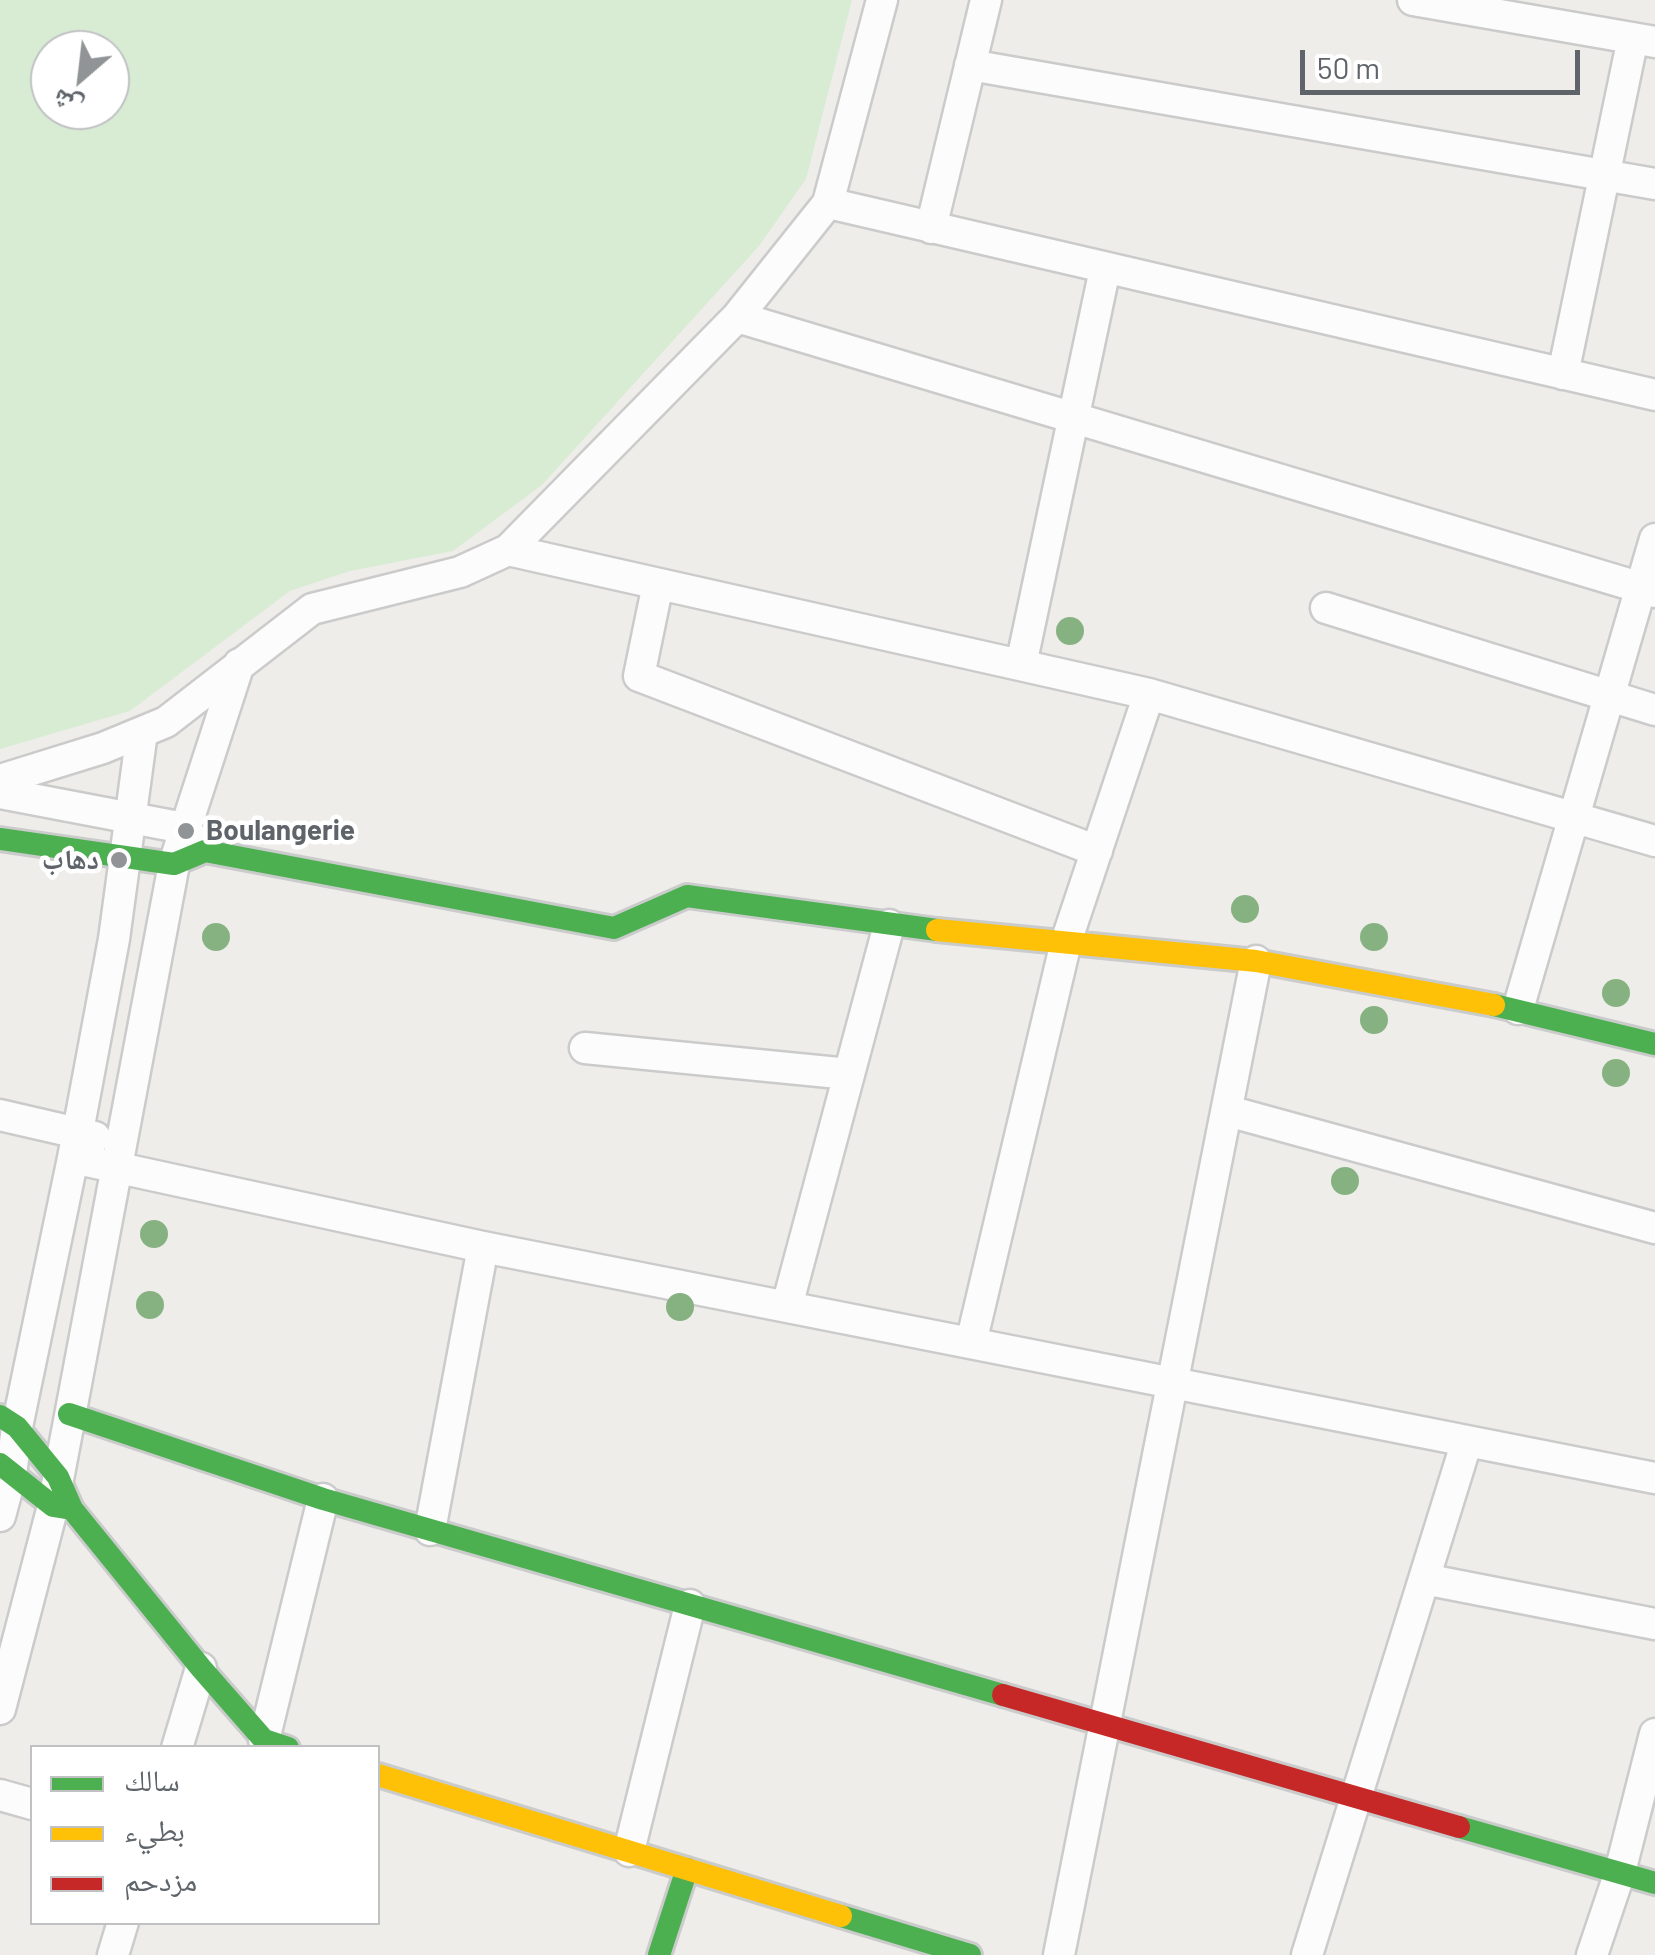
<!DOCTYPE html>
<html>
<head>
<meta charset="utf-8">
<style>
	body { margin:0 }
	#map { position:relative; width:1655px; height:1955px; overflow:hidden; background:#efedea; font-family:Barlow,"Noto Naskh Arabic",sans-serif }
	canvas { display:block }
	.legend { position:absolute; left:30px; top:1745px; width:350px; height:180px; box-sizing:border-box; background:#fff; border:2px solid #bfc1c3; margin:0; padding:12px 18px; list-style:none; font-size:30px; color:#5e6469 }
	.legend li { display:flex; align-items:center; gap:20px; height:50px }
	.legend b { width:50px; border:2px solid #bfc1c3 }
	.north { position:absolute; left:30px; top:30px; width:100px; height:100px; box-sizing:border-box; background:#fff; border:2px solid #bfc1c3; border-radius:50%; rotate:208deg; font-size:28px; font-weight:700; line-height:40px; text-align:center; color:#5e6469 }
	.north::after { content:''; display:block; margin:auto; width:35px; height:45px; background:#919496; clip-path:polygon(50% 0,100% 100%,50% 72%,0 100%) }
	.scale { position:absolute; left:1300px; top:50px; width:280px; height:45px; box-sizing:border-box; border:5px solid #5e6469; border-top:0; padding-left:12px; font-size:30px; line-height:35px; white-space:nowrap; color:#5e6469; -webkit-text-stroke:8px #fff; paint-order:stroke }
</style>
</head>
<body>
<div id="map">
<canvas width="1655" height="1955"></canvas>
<ul class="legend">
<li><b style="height:12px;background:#4caf50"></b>سالك</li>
<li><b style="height:12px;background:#ffc107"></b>بطيء</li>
<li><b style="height:12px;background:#c62828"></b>مزدحم</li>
</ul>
<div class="north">ش</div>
<div class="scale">50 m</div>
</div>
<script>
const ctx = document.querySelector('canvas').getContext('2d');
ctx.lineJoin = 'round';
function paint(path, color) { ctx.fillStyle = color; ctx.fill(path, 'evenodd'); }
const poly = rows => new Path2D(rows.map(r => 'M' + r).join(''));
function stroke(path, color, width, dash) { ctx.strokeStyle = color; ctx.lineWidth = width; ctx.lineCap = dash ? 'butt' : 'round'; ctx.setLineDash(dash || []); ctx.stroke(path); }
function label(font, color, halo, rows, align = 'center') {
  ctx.font = font + ' Barlow,"Noto Naskh Arabic",sans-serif'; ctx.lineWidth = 9; ctx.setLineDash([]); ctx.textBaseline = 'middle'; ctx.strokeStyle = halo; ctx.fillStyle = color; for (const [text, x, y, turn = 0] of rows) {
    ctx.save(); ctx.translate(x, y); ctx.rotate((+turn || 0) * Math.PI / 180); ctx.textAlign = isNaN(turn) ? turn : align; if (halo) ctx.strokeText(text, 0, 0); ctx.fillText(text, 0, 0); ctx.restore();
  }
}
const green = poly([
	[0,0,852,0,806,179,759,246,542,485,453,551,350,571,290,591,130,711,0,749],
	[50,50,110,50,110,110,50,110]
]);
const street = poly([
	[1413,0,1655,42],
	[970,65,1655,184],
	[828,203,1655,395],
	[931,228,986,0],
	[737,317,1655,592],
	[1563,374,1633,38],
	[508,550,1149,694,1655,841],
	[658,584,639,676,1097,851],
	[1326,608,1655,710],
	[1021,665,1105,269],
	[0,780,103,748,166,722,312,609,460,572,508,550,737,317,828,203,882,0],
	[0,793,184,828,197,843],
	[1518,1009,1655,539],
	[585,1048,849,1074],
	[1228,1111,1655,1228],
	[0,1115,95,1137],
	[73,1158,483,1247,1655,1478],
	[787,1306,889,925],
	[971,1343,1066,942,1149,694],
	[0,1516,11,1475,17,1427,73,1158,114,939,142,732],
	[430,1530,483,1247],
	[1424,1579,1655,1624],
	[0,1709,53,1506,174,864,239,664],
	[264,1740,323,1499],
	[177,1748,201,1668],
	[0,1795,32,1804],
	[629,1851,690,1605],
	[113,1955,123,1922],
	[1059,1955,1256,961],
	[1307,1955,1467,1441],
	[1592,1955,1620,1872,1655,1734]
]);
const fast = poly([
	[0,839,174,864,205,851,614,928,687,896,937,930],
	[1494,1005,1655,1044],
	[69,1414,323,1499,1003,1695],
	[0,1416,17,1427,58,1477,72,1509,201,1668,264,1740,288,1748],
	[0,1464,53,1506,72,1509],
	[1459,1827,1655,1883],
	[841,1916,970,1955],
	[659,1955,687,1869]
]);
const slow = poly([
	[937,930,1256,961,1494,1005],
	[378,1775,841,1916]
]);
const jam = poly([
	[1003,1695,1459,1827]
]);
const trees = [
	[1070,631],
	[1245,909],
	[216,937],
	[1374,937],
	[1616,993],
	[1374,1020],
	[1616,1073],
	[1345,1181],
	[154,1234],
	[150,1305],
	[680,1307]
];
const markers = [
	[186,831,10,"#919496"],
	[119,860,10,"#919496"]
];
const poiNames = [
	["Boulangerie",206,831],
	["دهاب",99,860,"right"]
];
paint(green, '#d8ecd4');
stroke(street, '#cbcbcb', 35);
stroke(fast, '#cacbcb', 28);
stroke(slow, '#cacbcb', 28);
stroke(jam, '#cacbcb', 28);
stroke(street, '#fdfcfc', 30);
stroke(fast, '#4caf50', 22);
stroke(slow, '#ffc107', 22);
stroke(jam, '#c62828', 22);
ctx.fillStyle = '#86b282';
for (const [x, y] of trees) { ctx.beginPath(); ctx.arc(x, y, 14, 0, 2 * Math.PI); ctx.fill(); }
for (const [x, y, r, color] of markers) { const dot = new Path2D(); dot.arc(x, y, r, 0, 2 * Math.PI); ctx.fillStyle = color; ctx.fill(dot); stroke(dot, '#fff', 4); }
label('bold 28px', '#5e6469', '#fff', poiNames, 'left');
</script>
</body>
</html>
